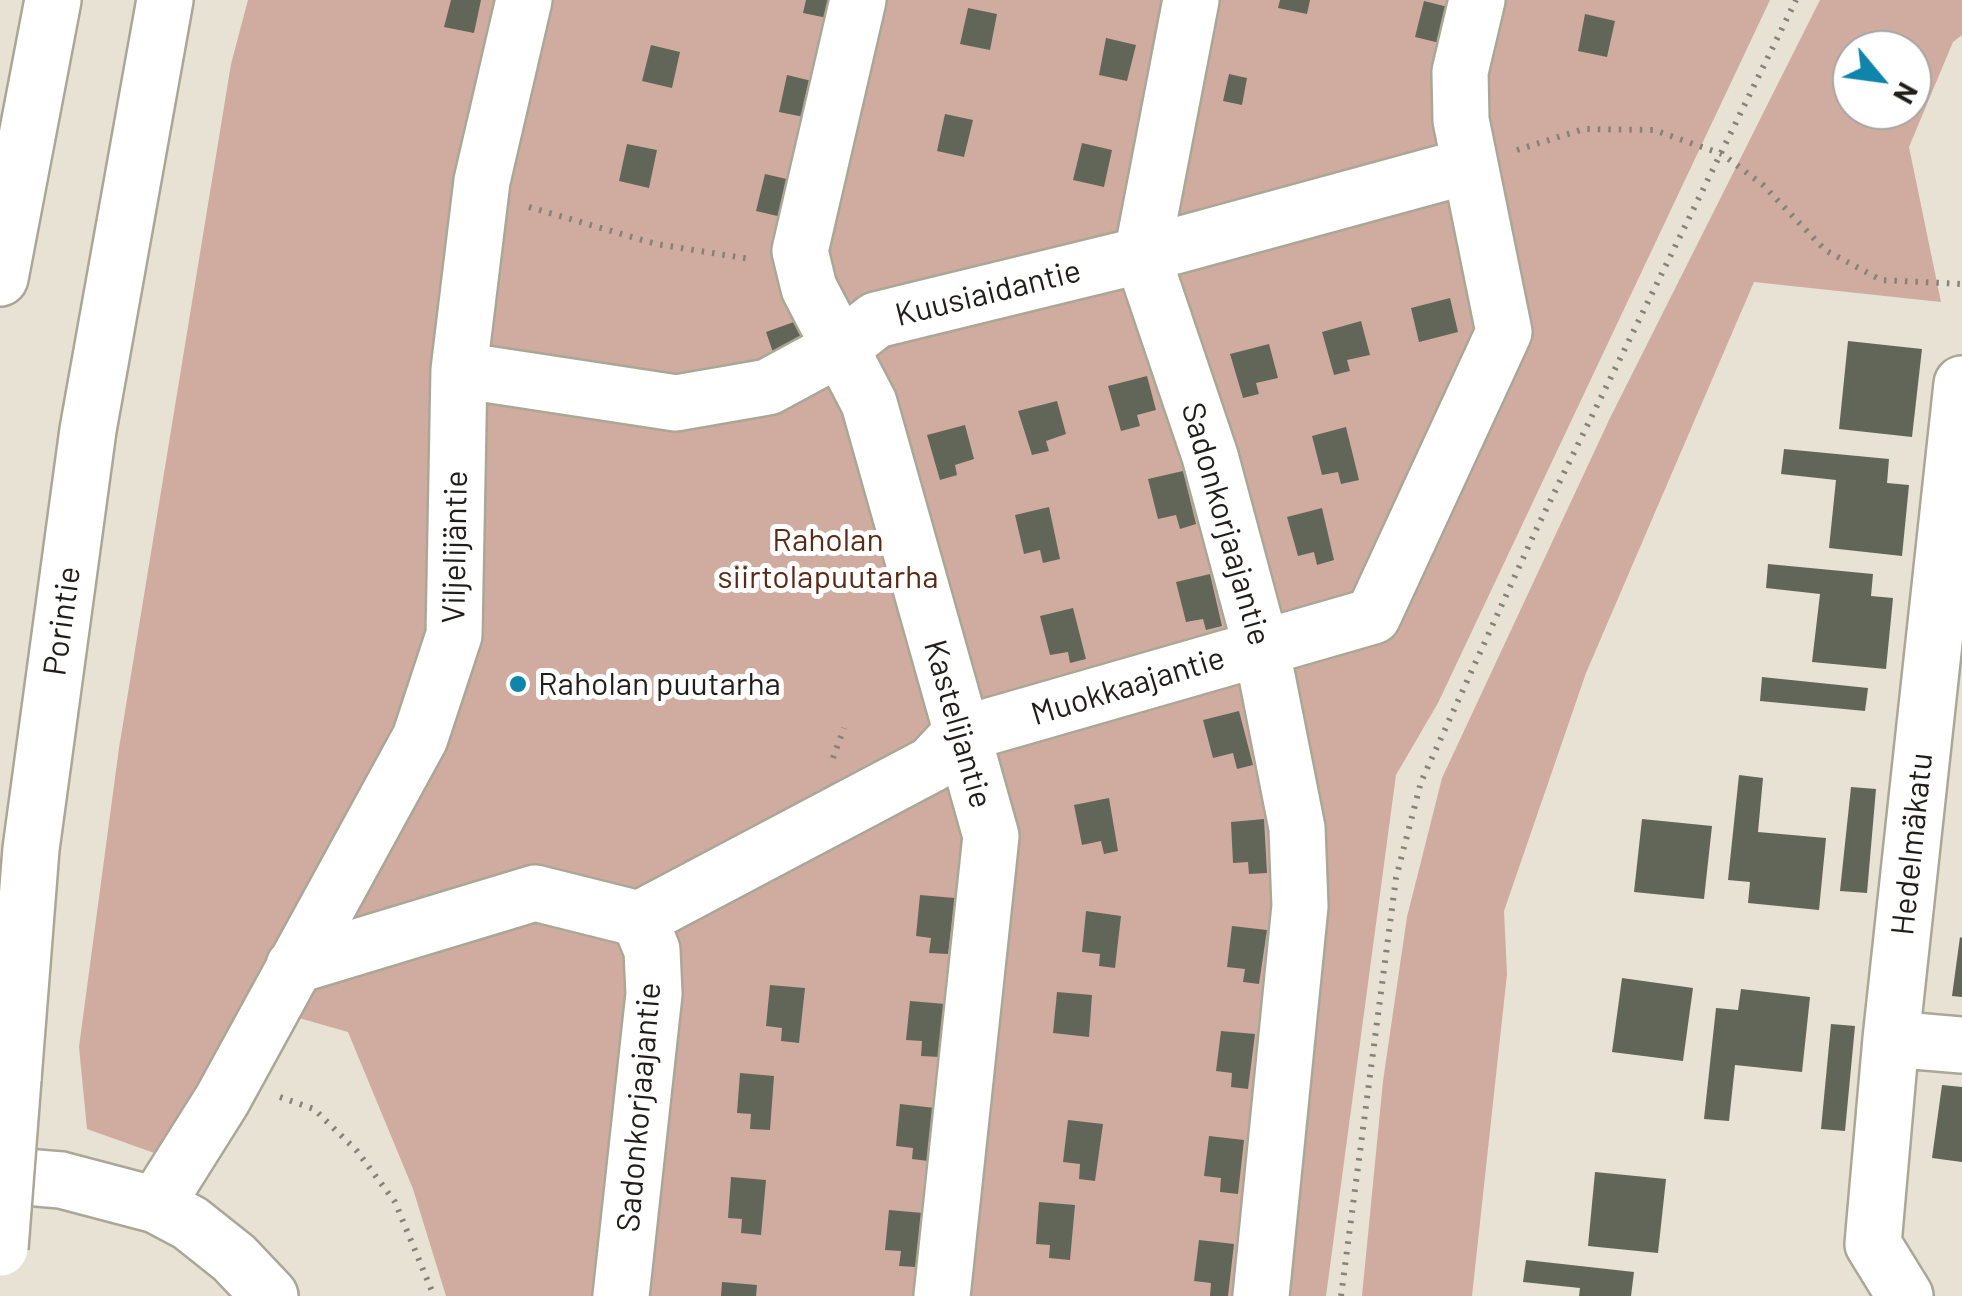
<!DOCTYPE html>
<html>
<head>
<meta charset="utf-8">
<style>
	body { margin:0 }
	#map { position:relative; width:1962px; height:1296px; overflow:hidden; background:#e7e2d3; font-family:Barlow,sans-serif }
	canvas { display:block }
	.north { position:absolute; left:1832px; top:30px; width:100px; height:100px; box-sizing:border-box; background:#fff; border:2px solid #a6a5a3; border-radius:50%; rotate:119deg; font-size:28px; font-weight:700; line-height:40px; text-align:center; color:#201e19 }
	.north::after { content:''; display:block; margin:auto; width:35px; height:45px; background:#1085ab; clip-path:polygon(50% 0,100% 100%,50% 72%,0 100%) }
</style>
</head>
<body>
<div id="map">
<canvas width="1962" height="1296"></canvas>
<div class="north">N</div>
</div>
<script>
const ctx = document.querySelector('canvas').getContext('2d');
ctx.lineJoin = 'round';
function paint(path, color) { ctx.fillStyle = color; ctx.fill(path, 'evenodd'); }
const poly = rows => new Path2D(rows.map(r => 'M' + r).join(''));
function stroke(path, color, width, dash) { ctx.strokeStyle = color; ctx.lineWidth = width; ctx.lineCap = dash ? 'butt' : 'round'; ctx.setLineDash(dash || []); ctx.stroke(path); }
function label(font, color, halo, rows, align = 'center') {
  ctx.font = font + ' Barlow,sans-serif'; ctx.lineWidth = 10; ctx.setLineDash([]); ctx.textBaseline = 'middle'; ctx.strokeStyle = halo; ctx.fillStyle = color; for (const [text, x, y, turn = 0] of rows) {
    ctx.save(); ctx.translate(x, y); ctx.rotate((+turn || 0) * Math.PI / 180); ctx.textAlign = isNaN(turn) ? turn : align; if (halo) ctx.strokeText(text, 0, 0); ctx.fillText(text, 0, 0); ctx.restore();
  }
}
const green = poly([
	[248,0,1770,0,1438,703,1396,775,1326,1296,446,1296,413,1189,348,1032,257,1006,157,1154,87,1129,79,1047,119,748,231,64],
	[1820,0,1962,0,1962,35,1953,42,1909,147,1941,302,1754,282,1586,673,1504,911,1507,974,1472,1296,1362,1296,1383,1081,1407,917,1442,778,1610,418],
	[1852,50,1912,50,1912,110,1852,110]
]);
const building = poly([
	[451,0,481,0,474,33,444,27],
	[806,0,836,0,832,19,803,13],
	[1280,0,1310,0,1307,14,1278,8],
	[1424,1,1452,8,1444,44,1415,37],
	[968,8,997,14,990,50,960,44],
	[1585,14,1615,21,1607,57,1578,51],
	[1106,38,1136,45,1127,81,1099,75],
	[651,45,680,52,672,88,642,81],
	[1229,74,1247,78,1242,105,1223,101],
	[787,75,816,82,809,118,779,112],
	[945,114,973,120,964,157,937,151],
	[1082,143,1112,150,1104,187,1073,180],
	[627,144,657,150,649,188,619,181],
	[765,174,795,181,786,218,756,211],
	[1450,298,1458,332,1419,342,1411,308],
	[813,315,823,341,775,358,766,332],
	[1361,321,1370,355,1347,360,1350,371,1334,375,1322,332],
	[1848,341,1922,349,1912,437,1839,429],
	[1269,344,1278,378,1256,383,1259,394,1243,398,1230,354],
	[1147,376,1156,410,1137,415,1140,426,1121,431,1108,386],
	[1057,401,1066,434,1046,441,1049,451,1032,455,1018,411],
	[965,425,974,459,955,465,957,475,940,480,927,435],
	[1346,427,1359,480,1341,484,1338,472,1322,475,1312,436],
	[1784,449,1889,459,1887,483,1909,485,1902,556,1829,548,1836,480,1781,474],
	[1183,471,1196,524,1180,529,1176,515,1158,519,1148,479],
	[1049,507,1060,559,1043,563,1040,550,1024,554,1015,515],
	[1322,508,1334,560,1317,565,1314,552,1298,556,1287,517],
	[1768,564,1873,574,1871,596,1893,598,1886,669,1812,662,1820,594,1766,588],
	[1210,574,1222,626,1206,630,1203,619,1186,622,1176,582],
	[1073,608,1086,659,1070,663,1068,652,1050,655,1040,616],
	[1762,677,1868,688,1865,711,1760,701],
	[1239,711,1253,765,1237,769,1233,753,1213,758,1203,720],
	[1739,775,1763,778,1758,832,1826,838,1819,910,1748,903,1750,882,1728,880],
	[1851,787,1876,789,1867,893,1840,891],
	[1109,798,1118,851,1104,854,1101,841,1082,845,1074,805],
	[1264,819,1267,873,1249,874,1248,862,1233,863,1231,822],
	[1642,819,1712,826,1704,899,1634,892],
	[920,895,955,898,948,954,929,953,931,938,916,936],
	[1086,911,1121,916,1115,968,1099,966,1100,954,1082,952],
	[1232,926,1267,930,1259,984,1243,982,1245,969,1227,967],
	[1960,937,1962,938,1962,997,1952,996],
	[1622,978,1693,988,1683,1061,1612,1052],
	[770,985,805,988,799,1043,781,1041,782,1028,766,1026],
	[1741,989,1810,997,1802,1072,1735,1065,1729,1121,1704,1119,1716,1008,1738,1010],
	[1057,992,1092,995,1089,1037,1053,1033],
	[910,1001,945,1004,939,1057,921,1056,922,1041,906,1040],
	[1831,1024,1855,1026,1845,1131,1821,1129],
	[1221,1031,1255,1034,1248,1089,1231,1087,1232,1073,1216,1071],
	[740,1073,774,1076,770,1130,750,1129,751,1114,737,1113],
	[1942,1085,1962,1087,1962,1162,1932,1158],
	[900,1104,935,1108,928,1161,912,1159,913,1148,896,1146],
	[1068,1120,1103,1124,1095,1181,1079,1179,1080,1164,1063,1162],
	[1209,1136,1244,1140,1238,1194,1220,1192,1221,1178,1204,1176],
	[1595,1172,1666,1179,1658,1253,1588,1246],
	[731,1177,766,1180,761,1235,741,1233,742,1219,728,1218],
	[1039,1202,1075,1205,1070,1260,1049,1258,1050,1245,1036,1244],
	[889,1210,923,1213,916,1267,899,1266,901,1251,885,1250],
	[1199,1240,1234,1244,1228,1296,1210,1296,1211,1283,1194,1281],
	[1526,1260,1634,1272,1631,1296,1579,1296,1580,1288,1523,1282],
	[722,1282,757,1285,756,1296,721,1296]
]);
const path = poly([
	[1517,150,1584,129,1654,130,1722,154,1763,185,1825,250,1881,280,1962,284],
	[529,207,656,244,750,259],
	[833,758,844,728],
	[280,1097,314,1109,357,1151,395,1202,434,1296],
	[1341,1296,1396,878,1421,782,1535,532,1796,0]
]);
const minor = poly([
	[858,0,800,251,809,288,869,403,991,836,942,1296],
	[1191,0,1142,255,1210,456,1261,646,1297,828,1300,906,1261,1296],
	[459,370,676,403,768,387,842,347,876,320,1142,255,1468,166],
	[294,966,535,893,639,919,932,764,959,735,1373,616,1504,332,1461,120,1460,72,1477,0],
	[1891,1039,1962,1045],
	[0,1175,61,1180,156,1205,190,1223,234,1258,270,1296],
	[156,1205,222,1100,420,738,454,635,459,370,482,181,524,0],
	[621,1296,654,994,652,950,639,919],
	[1905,1296,1873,1244,1891,1039,1962,384]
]);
const highway = poly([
	[0,278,53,0],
	[13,1079,31,849,88,430,165,0]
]);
const highwayBridge = poly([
	[0,1248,13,1079]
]);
const markers = [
	[518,684,10,"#1085ab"]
];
const streetNames = [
	["Kuusiaidantie",988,293,-14],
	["Sadonkorjaajantie",1226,524,74],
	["Viljelijäntie",455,547,-89],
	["Porintie",62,621,-82],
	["Muokkaajantie",1128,686,-17],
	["Kastelijantie",958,724,74],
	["Hedelmäkatu",1912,844,-84],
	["Sadonkorjaajantie",639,1107,-85]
];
const parkNames = [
	["Raholan",828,540],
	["siirtolapuutarha",828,577]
];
const poiNames = [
	["Raholan puutarha",538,684]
];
paint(green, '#d0aca0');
paint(building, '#626658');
stroke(minor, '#aba797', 60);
stroke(highway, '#aba797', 60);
stroke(path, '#868278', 6, [2.5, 8]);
stroke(minor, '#fff', 55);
stroke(highway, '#fff', 55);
stroke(highwayBridge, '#aba797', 60, []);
stroke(highwayBridge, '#fff', 55);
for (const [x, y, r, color] of markers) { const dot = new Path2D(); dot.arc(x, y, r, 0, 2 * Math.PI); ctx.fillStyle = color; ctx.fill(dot); stroke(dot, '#fff', 4); }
label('32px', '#201e19', '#fff', streetNames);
label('32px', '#5c2917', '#fff', parkNames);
label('32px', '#201e19', '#fff', poiNames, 'left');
</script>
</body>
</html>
